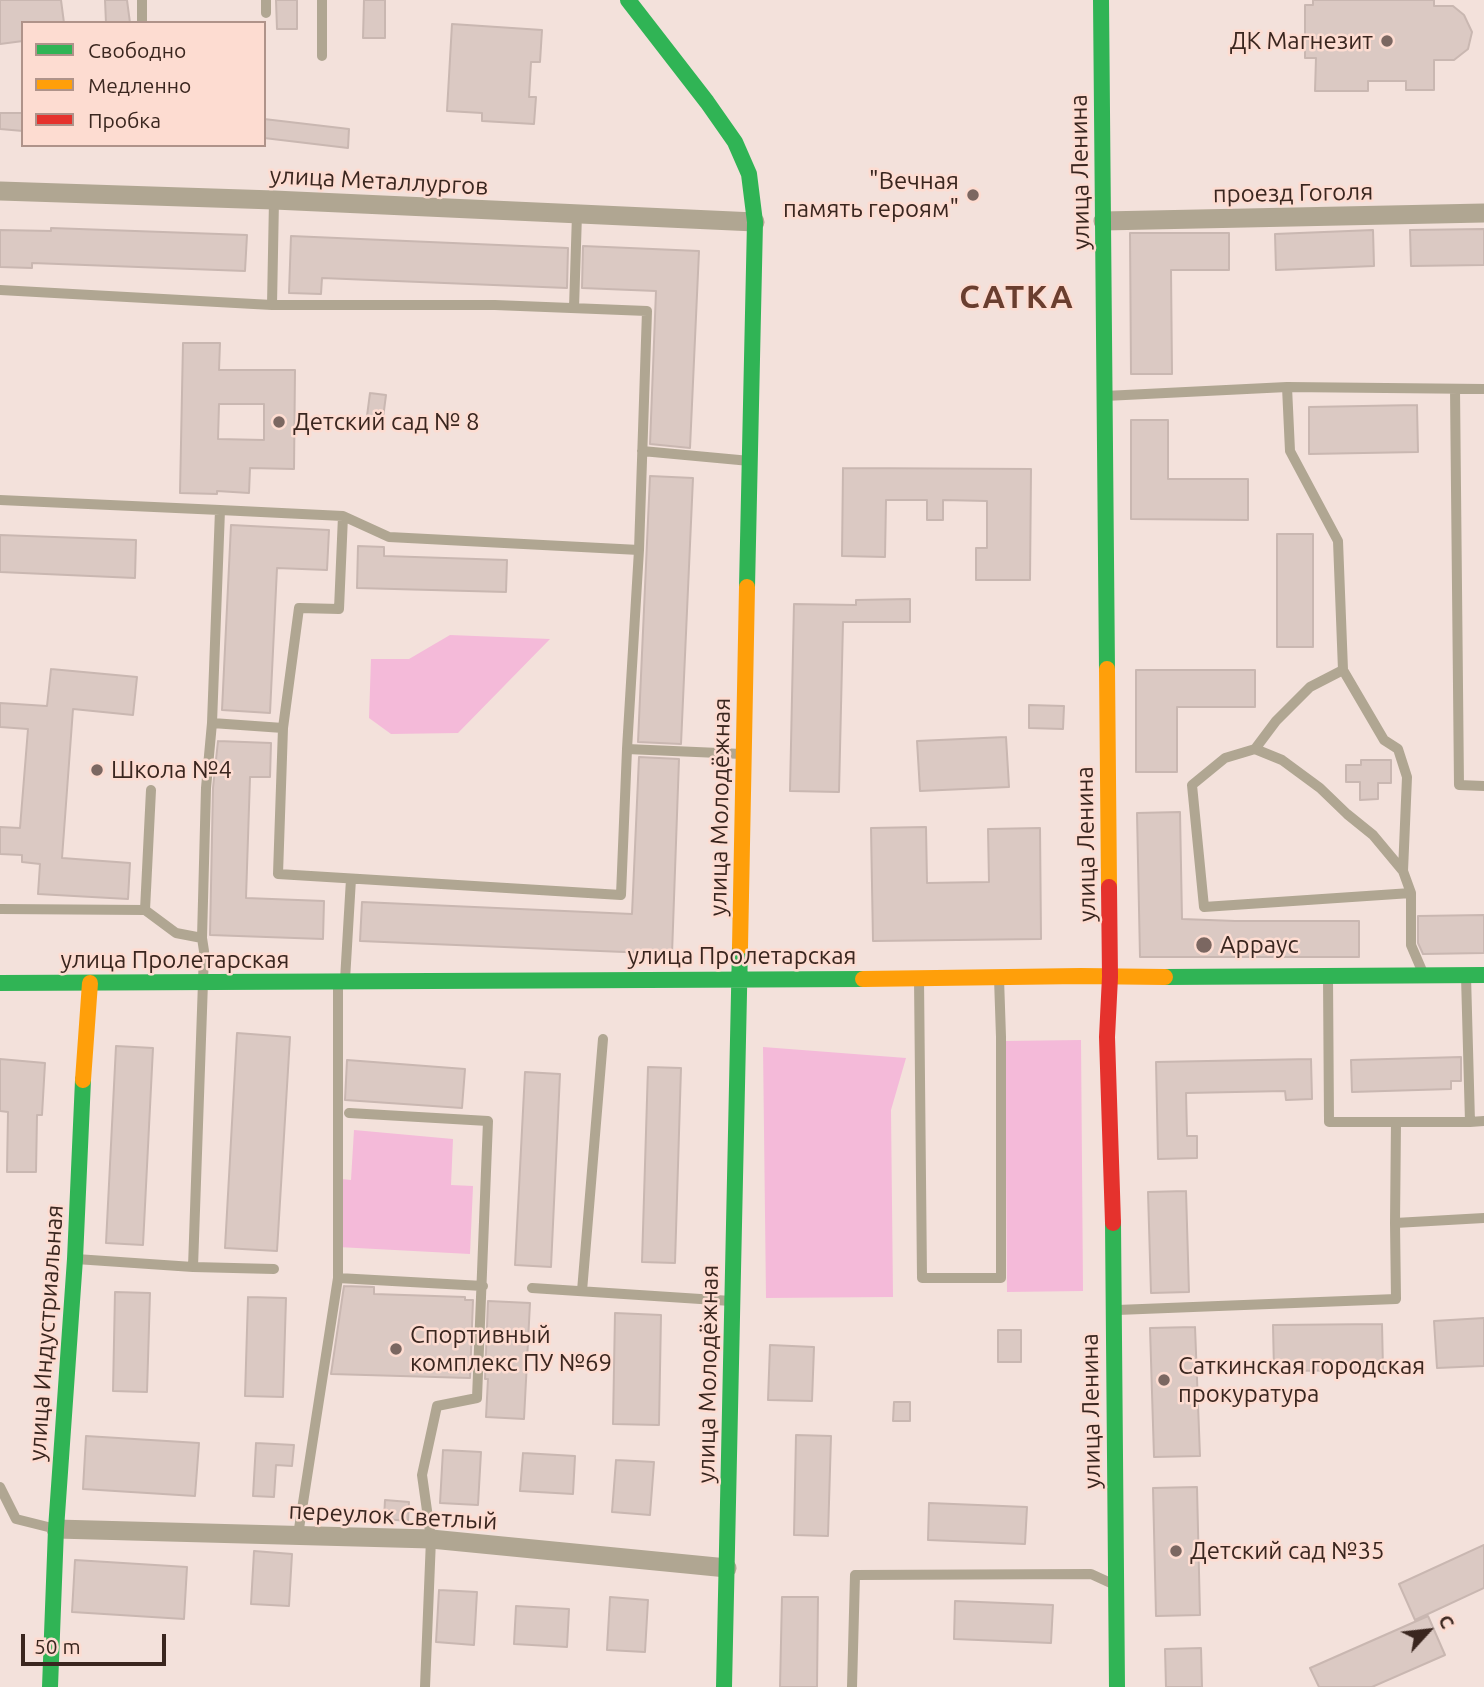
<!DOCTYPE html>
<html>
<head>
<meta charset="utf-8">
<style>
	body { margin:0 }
	#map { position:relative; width:1484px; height:1687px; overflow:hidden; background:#f3e1db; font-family:Ubuntu,sans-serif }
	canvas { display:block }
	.legend { position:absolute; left:21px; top:21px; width:245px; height:126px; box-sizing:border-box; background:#fddcd1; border:2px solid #af938a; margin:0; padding:9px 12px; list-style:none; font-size:21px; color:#3a261f }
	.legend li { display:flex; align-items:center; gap:14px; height:35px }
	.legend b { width:35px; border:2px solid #af938a }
	.north { position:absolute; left:1393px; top:1596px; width:70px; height:70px; -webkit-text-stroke:5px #fddcd1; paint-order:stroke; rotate:63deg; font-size:19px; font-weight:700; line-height:28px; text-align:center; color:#3a261f }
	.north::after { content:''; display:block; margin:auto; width:24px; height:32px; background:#3a261f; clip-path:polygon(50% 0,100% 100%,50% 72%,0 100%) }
	.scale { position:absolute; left:21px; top:1634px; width:145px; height:32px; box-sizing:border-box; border:4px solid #3a261f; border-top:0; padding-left:9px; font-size:21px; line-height:24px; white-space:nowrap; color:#3a261f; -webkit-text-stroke:5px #fddcd1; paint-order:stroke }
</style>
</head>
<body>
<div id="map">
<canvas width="1484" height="1687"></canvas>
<ul class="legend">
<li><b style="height:9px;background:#30b455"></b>Свободно</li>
<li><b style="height:9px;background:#ff9f0a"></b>Медленно</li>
<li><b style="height:9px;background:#e5322d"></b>Пробка</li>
</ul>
<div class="north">С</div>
<div class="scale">50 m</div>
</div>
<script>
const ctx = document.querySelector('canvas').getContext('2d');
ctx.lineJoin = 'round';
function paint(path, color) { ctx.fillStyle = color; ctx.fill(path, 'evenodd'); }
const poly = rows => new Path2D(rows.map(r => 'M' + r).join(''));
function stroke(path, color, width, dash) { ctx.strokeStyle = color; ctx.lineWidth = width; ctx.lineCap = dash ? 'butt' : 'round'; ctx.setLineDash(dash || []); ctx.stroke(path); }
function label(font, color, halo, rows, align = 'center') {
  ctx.font = font + ' Ubuntu,sans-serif'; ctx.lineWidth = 5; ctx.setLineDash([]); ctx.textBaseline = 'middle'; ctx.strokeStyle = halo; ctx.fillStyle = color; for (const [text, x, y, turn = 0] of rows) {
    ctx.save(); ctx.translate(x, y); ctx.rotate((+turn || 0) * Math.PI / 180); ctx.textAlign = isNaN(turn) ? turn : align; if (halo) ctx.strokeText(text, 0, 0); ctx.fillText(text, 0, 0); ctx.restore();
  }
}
const green = poly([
	[450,635,550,639,458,733,391,734,369,718,371,659,409,659],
	[1081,1040,1083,1291,1007,1292,1005,1041],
	[763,1047,906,1058,891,1110,893,1297,766,1298],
	[354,1130,453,1139,451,1185,473,1186,470,1254,338,1247,341,1179,351,1180]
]);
const building = poly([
	[0,0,61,0,64,23,23,23,23,41,0,44,0,0],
	[105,0,127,0,130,23,106,23,105,0],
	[276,0,297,0,297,29,277,29,276,0],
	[364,0,385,0,385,38,363,38,364,0],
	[1313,0,1434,0,1434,6,1453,6,1464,15,1472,32,1468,49,1454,60,1434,60,1434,90,1406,90,1406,81,1368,81,1368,91,1315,91,1316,58,1305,58,1305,5,1313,5,1313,0],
	[452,24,542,30,540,62,531,62,529,97,536,97,534,124,482,121,482,113,447,111,452,24],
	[0,113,23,113,23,131,0,129,0,113],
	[264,119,349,129,348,148,264,138,264,119],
	[51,228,247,235,245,271,32,263,32,268,0,267,0,230,51,231,51,228],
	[1484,229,1484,265,1411,266,1410,230,1484,229],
	[1373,230,1374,266,1276,270,1275,234,1373,230],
	[1130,233,1229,233,1229,270,1171,270,1172,374,1131,374,1130,233],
	[291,236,568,248,567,288,322,278,321,294,289,293,291,236],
	[583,246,699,251,690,448,650,444,656,291,582,288,583,246],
	[183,343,220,343,219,370,295,370,294,469,250,468,249,493,217,491,217,494,180,493,183,343],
	[219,404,264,404,264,440,218,439,219,404],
	[370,393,386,395,383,418,367,416,370,393],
	[1417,405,1418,452,1309,454,1309,407,1417,405],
	[1131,420,1168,420,1168,479,1248,479,1248,520,1131,519,1131,420],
	[843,468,1031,469,1030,580,976,580,976,548,987,548,987,501,943,500,943,520,927,520,927,500,886,500,885,557,842,556,843,468],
	[650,476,693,478,681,744,638,742,650,476],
	[231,525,329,530,327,570,277,568,270,713,222,710,231,525],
	[1277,534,1313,534,1313,647,1277,647,1277,534],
	[0,535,136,540,135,578,0,572,0,535],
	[358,546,384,547,384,556,507,560,506,592,357,588,358,546],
	[910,599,910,622,843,622,839,792,790,791,794,604,856,605,856,600,910,599],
	[51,669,137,677,133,715,73,709,62,858,130,863,128,899,38,894,40,864,22,862,22,855,0,854,0,827,20,828,28,729,0,727,0,703,47,706,51,669],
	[1136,670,1255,670,1255,707,1177,707,1177,772,1136,772,1136,670],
	[1029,705,1064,706,1063,729,1029,728,1029,705],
	[1006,737,1009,787,920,791,917,741,1006,737],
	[218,741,271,743,270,777,250,777,246,898,324,901,323,939,210,935,213,788,218,741],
	[639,757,679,759,672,954,360,941,362,902,632,914,639,757],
	[1361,760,1391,760,1391,783,1378,783,1378,799,1360,800,1360,782,1346,782,1346,765,1361,765,1361,760],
	[1180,812,1182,919,1235,921,1359,921,1359,957,1140,957,1137,813,1180,812],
	[926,827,927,883,989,882,988,829,1040,828,1041,939,873,941,871,828,926,827],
	[1484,915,1484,953,1423,954,1418,943,1418,916,1484,915],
	[237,1033,290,1037,277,1251,225,1248,237,1033],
	[116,1046,153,1048,143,1245,106,1243,116,1046],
	[1461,1057,1461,1081,1451,1081,1451,1089,1352,1092,1351,1060,1461,1057],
	[0,1059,45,1063,42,1115,37,1115,36,1172,7,1172,8,1112,0,1111,0,1059],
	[1311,1059,1312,1099,1286,1100,1285,1091,1186,1093,1187,1136,1197,1136,1197,1158,1158,1159,1156,1062,1311,1059],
	[347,1060,465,1069,462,1108,345,1100,347,1060],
	[648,1067,681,1068,675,1263,642,1262,648,1067],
	[525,1072,560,1074,551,1267,515,1265,525,1072],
	[1186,1191,1189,1292,1151,1293,1148,1192,1186,1191],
	[344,1286,374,1287,374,1294,465,1297,465,1300,473,1300,470,1378,331,1374,344,1286],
	[115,1292,150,1293,147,1392,113,1391,115,1292],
	[248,1297,286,1298,283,1397,245,1396,248,1297],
	[488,1301,530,1303,524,1419,486,1417,488,1379,485,1379,488,1301],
	[615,1313,661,1315,659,1425,613,1424,615,1313],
	[1484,1318,1484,1366,1437,1368,1434,1321,1484,1318],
	[1382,1324,1383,1370,1274,1371,1273,1325,1382,1324],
	[1195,1327,1200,1456,1154,1457,1150,1328,1195,1327],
	[998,1330,1021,1330,1021,1362,998,1362,998,1330],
	[770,1345,814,1347,812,1401,768,1400,770,1345],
	[894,1402,910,1402,910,1421,893,1421,894,1402],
	[796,1435,831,1436,828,1536,794,1535,796,1435],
	[86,1436,199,1443,195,1496,83,1489,86,1436],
	[256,1443,294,1445,292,1466,276,1465,274,1497,253,1496,256,1443],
	[443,1450,481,1452,478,1505,440,1503,443,1450],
	[523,1453,575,1456,573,1494,520,1491,523,1453],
	[616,1460,654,1462,650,1515,612,1512,616,1460],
	[1197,1487,1200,1615,1156,1616,1153,1488,1197,1487],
	[385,1500,409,1502,408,1521,384,1519,385,1500],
	[929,1503,1027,1507,1025,1544,928,1540,929,1503],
	[1484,1545,1484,1588,1415,1620,1399,1584,1484,1545],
	[254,1551,292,1554,289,1606,251,1604,254,1551],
	[75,1560,187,1567,184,1619,72,1612,75,1560],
	[439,1590,477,1592,474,1645,436,1642,439,1590],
	[610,1597,648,1600,645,1652,607,1650,610,1597],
	[782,1597,818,1597,817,1687,780,1687,782,1597],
	[955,1601,1053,1605,1051,1643,954,1639,955,1601],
	[516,1606,569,1609,567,1647,514,1644,516,1606],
	[1428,1616,1445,1655,1372,1687,1319,1687,1310,1668,1428,1616],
	[1201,1648,1202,1687,1166,1687,1165,1649,1201,1648]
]);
const lane = poly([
	[266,0,266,13],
	[322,0,322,56],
	[142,23,142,0],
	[0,290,272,305,495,305,647,311,639,550,389,537,343,516,339,609,299,608,283,728,212,723,206,788,202,938,204,951,203,982,193,1267,76,1259],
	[272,305,274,200],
	[574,308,577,214],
	[1455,389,1459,785,1484,786],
	[1105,396,1287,387,1484,389],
	[642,451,750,461],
	[0,500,220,510],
	[1343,670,1384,740,1398,749,1407,777,1403,871],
	[212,723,220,510,343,516],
	[283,728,278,874,621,895,627,749,639,550],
	[627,749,742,754],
	[1255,749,1276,721,1310,687,1343,670,1338,541,1290,451,1287,387],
	[151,790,145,910,176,933,202,938],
	[1411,893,1204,907,1192,785,1225,758,1255,749,1282,760,1320,788,1347,814,1373,835,1403,871,1411,893,1411,945,1423,973],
	[0,909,145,910],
	[1466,976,1470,1122,1484,1121],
	[1328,977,1329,1122,1470,1122],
	[919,979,922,1278,1001,1278,1001,1037,999,978],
	[345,980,351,879],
	[349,1113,488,1121,477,1398,437,1406,422,1475,431,1539,425,1687],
	[1395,1223,1396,1122],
	[193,1267,274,1269],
	[338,1278,483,1286],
	[532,1288,731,1301],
	[582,1291,603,1039],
	[1117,1310,1396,1299,1395,1223,1484,1218],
	[0,1487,16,1519,56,1529],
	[298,1535,338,1278,338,982],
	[852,1687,855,1575,1091,1574,1115,1585]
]);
const street = poly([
	[0,191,274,200,755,222],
	[1103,221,1484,213],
	[56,1529,431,1539,727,1568]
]);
const fast = poly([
	[628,0,707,102,735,142,749,174,755,222,747,587],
	[1101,0,1107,669],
	[1165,977,1484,975],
	[0,983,863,979],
	[1113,1223,1117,1687],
	[50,1687,56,1529,75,1259,83,1080],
	[724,1687,740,947]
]);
const slow = poly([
	[1107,669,1109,887],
	[740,947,747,587],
	[863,979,1081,976,1165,977],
	[83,1080,90,983]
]);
const jam = poly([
	[1109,887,1110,977,1107,1037,1113,1223]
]);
const markers = [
	[1387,41,7,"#7b6761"],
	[973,195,7,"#7b6761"],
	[279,422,7,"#7b6761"],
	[97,770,7,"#7b6761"],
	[1204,945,9,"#7b6761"],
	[396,1349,7,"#7b6761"],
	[1164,1380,7,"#7b6761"],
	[1176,1551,7,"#7b6761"]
];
const poiNames = [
	["ДК Магнезит",1373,41,"right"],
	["\"Вечная",959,181,"right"],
	["память героям\"",959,209,"right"],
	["Детский сад № 8",293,422],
	["Школа №4",111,770],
	["Арраус",1220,945],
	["Спортивный",410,1335],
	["комплекс ПУ №69",410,1363],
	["Саткинская городская",1178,1366],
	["прокуратура",1178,1394],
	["Детский сад №35",1190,1551]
];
const streetNames = [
	["улица Ленина",1080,172,-91],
	["улица Металлургов",379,181,3],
	["проезд Гоголя",1293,193,-1],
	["улица Молодёжная",720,807,-89],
	["улица Ленина",1086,844,-91],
	["улица Пролетарская",742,956],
	["улица Пролетарская",175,960],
	["улица Индустриальная",46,1333,-86],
	["улица Молодёжная",708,1374,-89],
	["улица Ленина",1091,1411,-91],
	["переулок Светлый",393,1516,3]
];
const districtNames = [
	["САТКА",1017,297]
];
paint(green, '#f4bad9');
paint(building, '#dbc9c3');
stroke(building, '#c9b7b1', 2);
stroke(lane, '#b0a692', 10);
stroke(street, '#b0a692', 19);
stroke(fast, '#30b455', 16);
stroke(slow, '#ff9f0a', 16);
stroke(jam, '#e5322d', 16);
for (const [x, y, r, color] of markers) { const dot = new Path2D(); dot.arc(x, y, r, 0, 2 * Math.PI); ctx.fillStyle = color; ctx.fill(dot); stroke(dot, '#fddcd1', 2.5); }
label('24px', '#3a261f', '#fddcd1', poiNames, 'left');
label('24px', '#3a261f', '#fddcd1', streetNames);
ctx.letterSpacing = '2px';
label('bold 32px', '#6a3e2f', '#fddcd1', districtNames);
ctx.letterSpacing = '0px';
</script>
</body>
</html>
